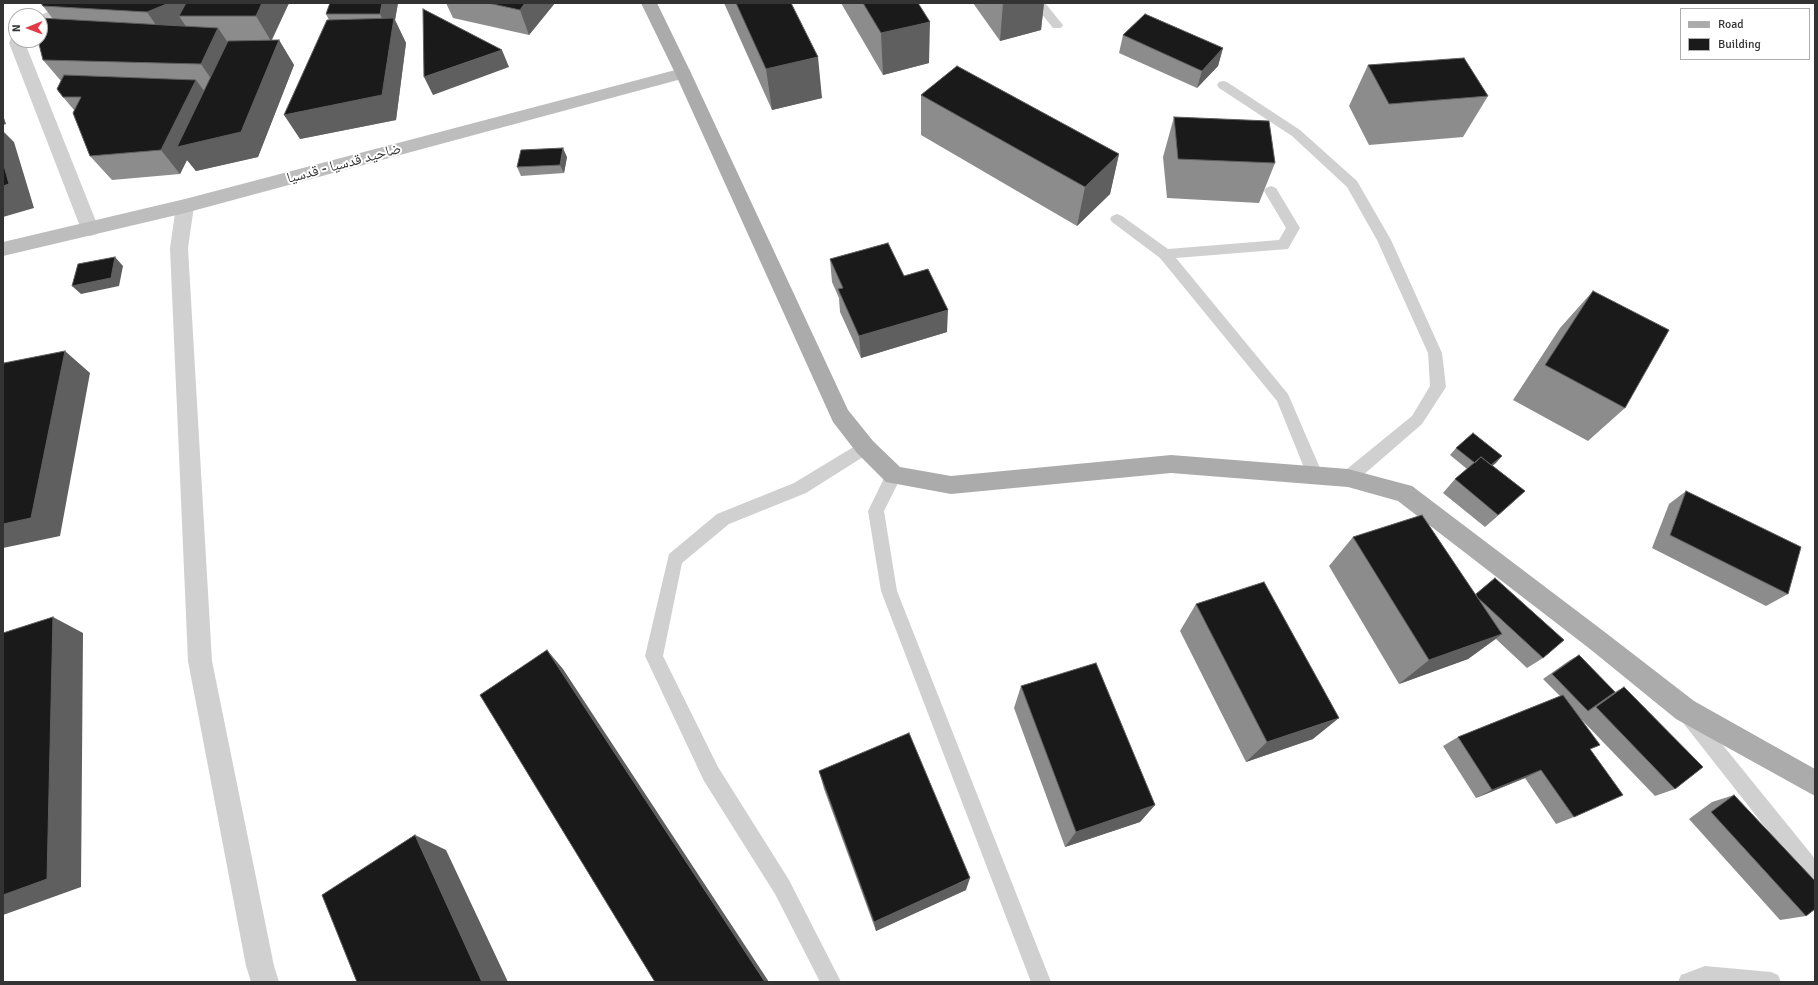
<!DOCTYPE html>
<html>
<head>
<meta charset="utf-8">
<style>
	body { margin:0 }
	#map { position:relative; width:1818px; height:985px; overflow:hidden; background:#fff; font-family:Signika,sans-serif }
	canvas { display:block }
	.frame { position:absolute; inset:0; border:4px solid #333; pointer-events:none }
	.legend { position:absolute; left:1680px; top:8px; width:130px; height:52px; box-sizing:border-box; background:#fff; border:1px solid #adadad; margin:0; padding:5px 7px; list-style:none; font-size:12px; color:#333 }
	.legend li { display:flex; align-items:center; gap:8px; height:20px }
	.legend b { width:20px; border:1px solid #adadad }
	.north { position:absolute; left:8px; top:8px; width:40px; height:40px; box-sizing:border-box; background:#fff; border:1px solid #adadad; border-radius:50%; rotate:269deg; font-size:11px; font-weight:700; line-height:16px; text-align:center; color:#333 }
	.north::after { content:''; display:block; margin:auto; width:14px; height:18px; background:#e63946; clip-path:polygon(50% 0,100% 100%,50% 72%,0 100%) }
</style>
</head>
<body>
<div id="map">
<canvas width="1818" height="985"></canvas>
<div class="frame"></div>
<ul class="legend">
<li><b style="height:5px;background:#ababab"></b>Road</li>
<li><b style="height:11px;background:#1a1a1a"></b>Building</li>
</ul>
<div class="north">N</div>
</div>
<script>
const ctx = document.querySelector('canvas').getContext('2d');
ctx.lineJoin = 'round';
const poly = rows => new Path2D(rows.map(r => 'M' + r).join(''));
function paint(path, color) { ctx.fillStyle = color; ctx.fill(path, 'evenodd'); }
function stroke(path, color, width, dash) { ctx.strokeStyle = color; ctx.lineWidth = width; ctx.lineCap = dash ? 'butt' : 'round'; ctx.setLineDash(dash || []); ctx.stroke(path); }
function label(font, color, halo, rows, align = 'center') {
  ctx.font = font + ' Signika,"Noto Naskh Arabic",sans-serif'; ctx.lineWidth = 4; ctx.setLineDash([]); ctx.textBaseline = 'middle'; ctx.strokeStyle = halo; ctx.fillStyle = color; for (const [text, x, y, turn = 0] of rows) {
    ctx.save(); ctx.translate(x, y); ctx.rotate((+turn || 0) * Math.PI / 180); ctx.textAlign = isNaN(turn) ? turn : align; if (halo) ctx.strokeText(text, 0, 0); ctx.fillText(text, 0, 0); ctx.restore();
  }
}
const lane = poly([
	[1033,3,1045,3,1063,25,1061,28,1053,28,1033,3],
	[1223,81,1227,82,1300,130,1357,181,1391,240,1442,353,1446,387,1422,424,1354,483,1348,485,1342,483,1340,478,1342,473,1412,416,1430,386,1428,353,1377,240,1347,187,1292,136,1219,88,1217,85,1219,82,1223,81],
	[1271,186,1276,188,1300,228,1288,249,1176,258,1288,394,1323,475,1321,480,1315,482,1309,480,1307,475,1277,401,1160,258,1112,222,1110,219,1112,216,1117,214,1122,216,1168,249,1279,240,1286,228,1264,191,1266,188,1271,186],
	[865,440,871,442,873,447,871,452,806,493,729,524,682,563,663,656,718,767,789,880,841,982,820,982,775,894,704,781,645,656,669,554,717,514,794,483,865,440],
	[894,468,900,470,902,475,884,511,897,591,1051,982,1031,982,881,591,868,511,888,470,894,468],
	[1690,709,1696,712,1812,855,1815,860,1815,888,1808,885,1798,869,1684,724,1681,718,1684,712,1690,709],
	[1705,966,1771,972,1778,975,1781,982,1678,982,1681,975,1705,966]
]);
const street = poly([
	[70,3,92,3,90,6,40,26,40,16,38,16,70,3],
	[16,35,16,40,26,40,25,43,99,229,97,234,90,236,83,234,81,229,9,43,12,36,16,35],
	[185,199,191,201,194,206,188,248,212,661,274,966,279,982,251,982,246,966,188,661,170,248,176,206,179,201,185,199]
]);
const secondary = poly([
	[683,68,689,69,691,73,689,77,185,213,3,256,3,242,185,199,683,68]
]);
const primary = poly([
	[641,3,657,3,691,73,848,410,873,441,900,467,951,476,1171,455,1348,469,1412,486,1606,633,1694,701,1815,769,1815,796,1676,719,1590,649,1398,501,1348,487,1171,473,951,494,886,482,857,453,833,422,675,73,641,3]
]);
const wall = poly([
	[289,3,272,40,279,40,294,65,258,157,196,171,187,160,180,174,112,180,90,156,74,110,63,97,61,81,43,60,53,19,43,6],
	[330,3,398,3,395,20,406,43,396,120,300,139,329,20,326,14],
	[446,3,555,3,529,35,453,18],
	[724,3,791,3,822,98,772,110],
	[841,3,918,3,929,63,883,75],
	[973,3,1044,3,1041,30,1000,41],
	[1123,35,1223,48,1218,66,1197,88,1119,53],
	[1368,65,1488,96,1463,137,1369,145,1349,106],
	[921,95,1119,154,1110,194,1077,226,921,135],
	[1174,117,1275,163,1259,203,1167,198,1163,157],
	[567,157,564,173,521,176,517,167],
	[830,259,904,276,947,332,861,358,840,312,839,298,832,282],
	[1593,291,1625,408,1588,441,1513,400,1560,328],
	[1456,448,1502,456,1492,465,1525,491,1485,527,1443,493,1455,479,1467,469,1450,455],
	[1686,491,1788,594,1766,606,1652,548,1669,504],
	[1353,537,1476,594,1543,658,1527,668,1496,639,1468,659,1399,684,1329,566],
	[1196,604,1313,739,1246,762,1180,631],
	[1579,655,1615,692,1624,687,1675,789,1655,796,1580,718,1590,749,1574,817,1556,824,1525,778,1476,798,1443,746,1458,737,1560,696,1543,679,1570,660],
	[1021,686,1155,805,1140,822,1065,847,1014,708],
	[819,771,966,890,876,931,824,789],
	[1734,795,1806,916,1780,920,1689,819,1712,802]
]);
const shadedWall = poly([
	[169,3,203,3,179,16,187,28,165,38,147,12],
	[262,3,289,3,271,41,256,16],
	[382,3,398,3,395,20,406,43,396,120,300,139,284,115,391,36,380,14],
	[525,3,555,3,529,35,520,10],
	[1003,3,1044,3,1041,30,1000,41],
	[930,22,929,63,883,75,881,33],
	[218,28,235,53,218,89,201,64],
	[279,40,294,65,258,157,196,171,187,160,180,174,161,150,196,80,214,104],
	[1223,48,1218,66,1197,88,1202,71],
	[502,50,509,67,433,95,424,77],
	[818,57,822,98,772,110,766,69],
	[3,115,6,124,3,125],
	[3,131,14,142,34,208,3,217],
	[563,148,567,157,564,173,560,165],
	[1119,154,1110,194,1077,226,1085,187],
	[115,257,123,266,119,286,81,294,72,286],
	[948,310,947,332,861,358,859,336],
	[65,351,90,373,60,536,3,548,3,524],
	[1502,456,1496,463,1478,478,1484,471],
	[1525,491,1511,504,1485,527,1498,515],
	[53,617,83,633,81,887,3,915,3,895],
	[1502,634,1468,659,1399,684,1429,660],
	[547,650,563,669,769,982,765,982],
	[1339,718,1313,739,1246,762,1267,742],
	[1541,770,1525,778,1476,798,1492,790],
	[1155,805,1140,822,1065,847,1076,832],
	[415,835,446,850,508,982,482,982],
	[970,878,966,890,876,931,874,922]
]);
const building = poly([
	[41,3,169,3,147,12,43,6,41,3],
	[186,3,262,3,256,16,179,16,186,3],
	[330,3,382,3,380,14,326,14,330,3],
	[488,3,525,3,520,10,488,3],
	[736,3,791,3,818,57,766,69,736,3],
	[863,3,918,3,930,22,881,33,863,3],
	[423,9,502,50,424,77,423,9],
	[1145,14,1223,48,1202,71,1123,35,1145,14],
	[40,18,218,28,201,64,43,60,38,40,40,40,40,18],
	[394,18,382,95,284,115,327,20,394,18],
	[279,40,241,132,177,147,228,41,279,40],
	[1464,58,1488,96,1389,104,1368,65,1464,58],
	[957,66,1119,154,1085,187,921,95,957,66],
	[64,75,196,80,161,150,90,156,73,113,81,97,63,97,57,89,64,75],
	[1174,117,1269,121,1275,163,1178,159,1174,117],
	[563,148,560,165,517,167,521,150,563,148],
	[3,162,9,184,3,186,3,162],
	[888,243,904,276,928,269,948,310,859,336,838,289,843,288,830,259,888,243],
	[115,257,111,278,72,286,78,264,115,257],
	[1593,291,1669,330,1625,408,1545,365,1593,291],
	[65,351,31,518,3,524,3,367,4,363,65,351],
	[1473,433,1502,456,1491,465,1481,457,1475,463,1456,448,1473,433],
	[1481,457,1525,491,1498,515,1455,479,1481,457],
	[1686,491,1801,547,1788,594,1670,535,1686,491],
	[1422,515,1502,634,1429,660,1353,537,1422,515],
	[1495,578,1564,640,1543,658,1477,597,1476,594,1495,578],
	[1264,582,1339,718,1267,742,1196,604,1264,582],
	[53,617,47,879,3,895,3,633,53,617],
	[547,650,765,982,655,982,480,695,547,650],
	[1579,655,1615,692,1588,711,1552,674,1579,655],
	[1096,663,1155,805,1076,832,1021,686,1096,663],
	[1624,687,1703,767,1675,789,1596,707,1624,687],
	[1563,695,1600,745,1590,749,1623,795,1574,817,1541,770,1492,790,1458,737,1563,695],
	[909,733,970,878,874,922,819,771,909,733],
	[1734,795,1815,881,1815,909,1806,916,1711,812,1734,795],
	[415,835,482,982,357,982,322,895,415,835]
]);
const streetNames = [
	["ضاحيد قدسيا - قدسيا",344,164,-15]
];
paint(lane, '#d0d0d0');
paint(street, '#d0d0d0');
paint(secondary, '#bdbdbd');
paint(primary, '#ababab');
paint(wall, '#8c8c8c');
paint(shadedWall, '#5f5f5f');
paint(building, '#1a1a1a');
stroke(building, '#5f5f5f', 1);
label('15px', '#333', '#fff', streetNames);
</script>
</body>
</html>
